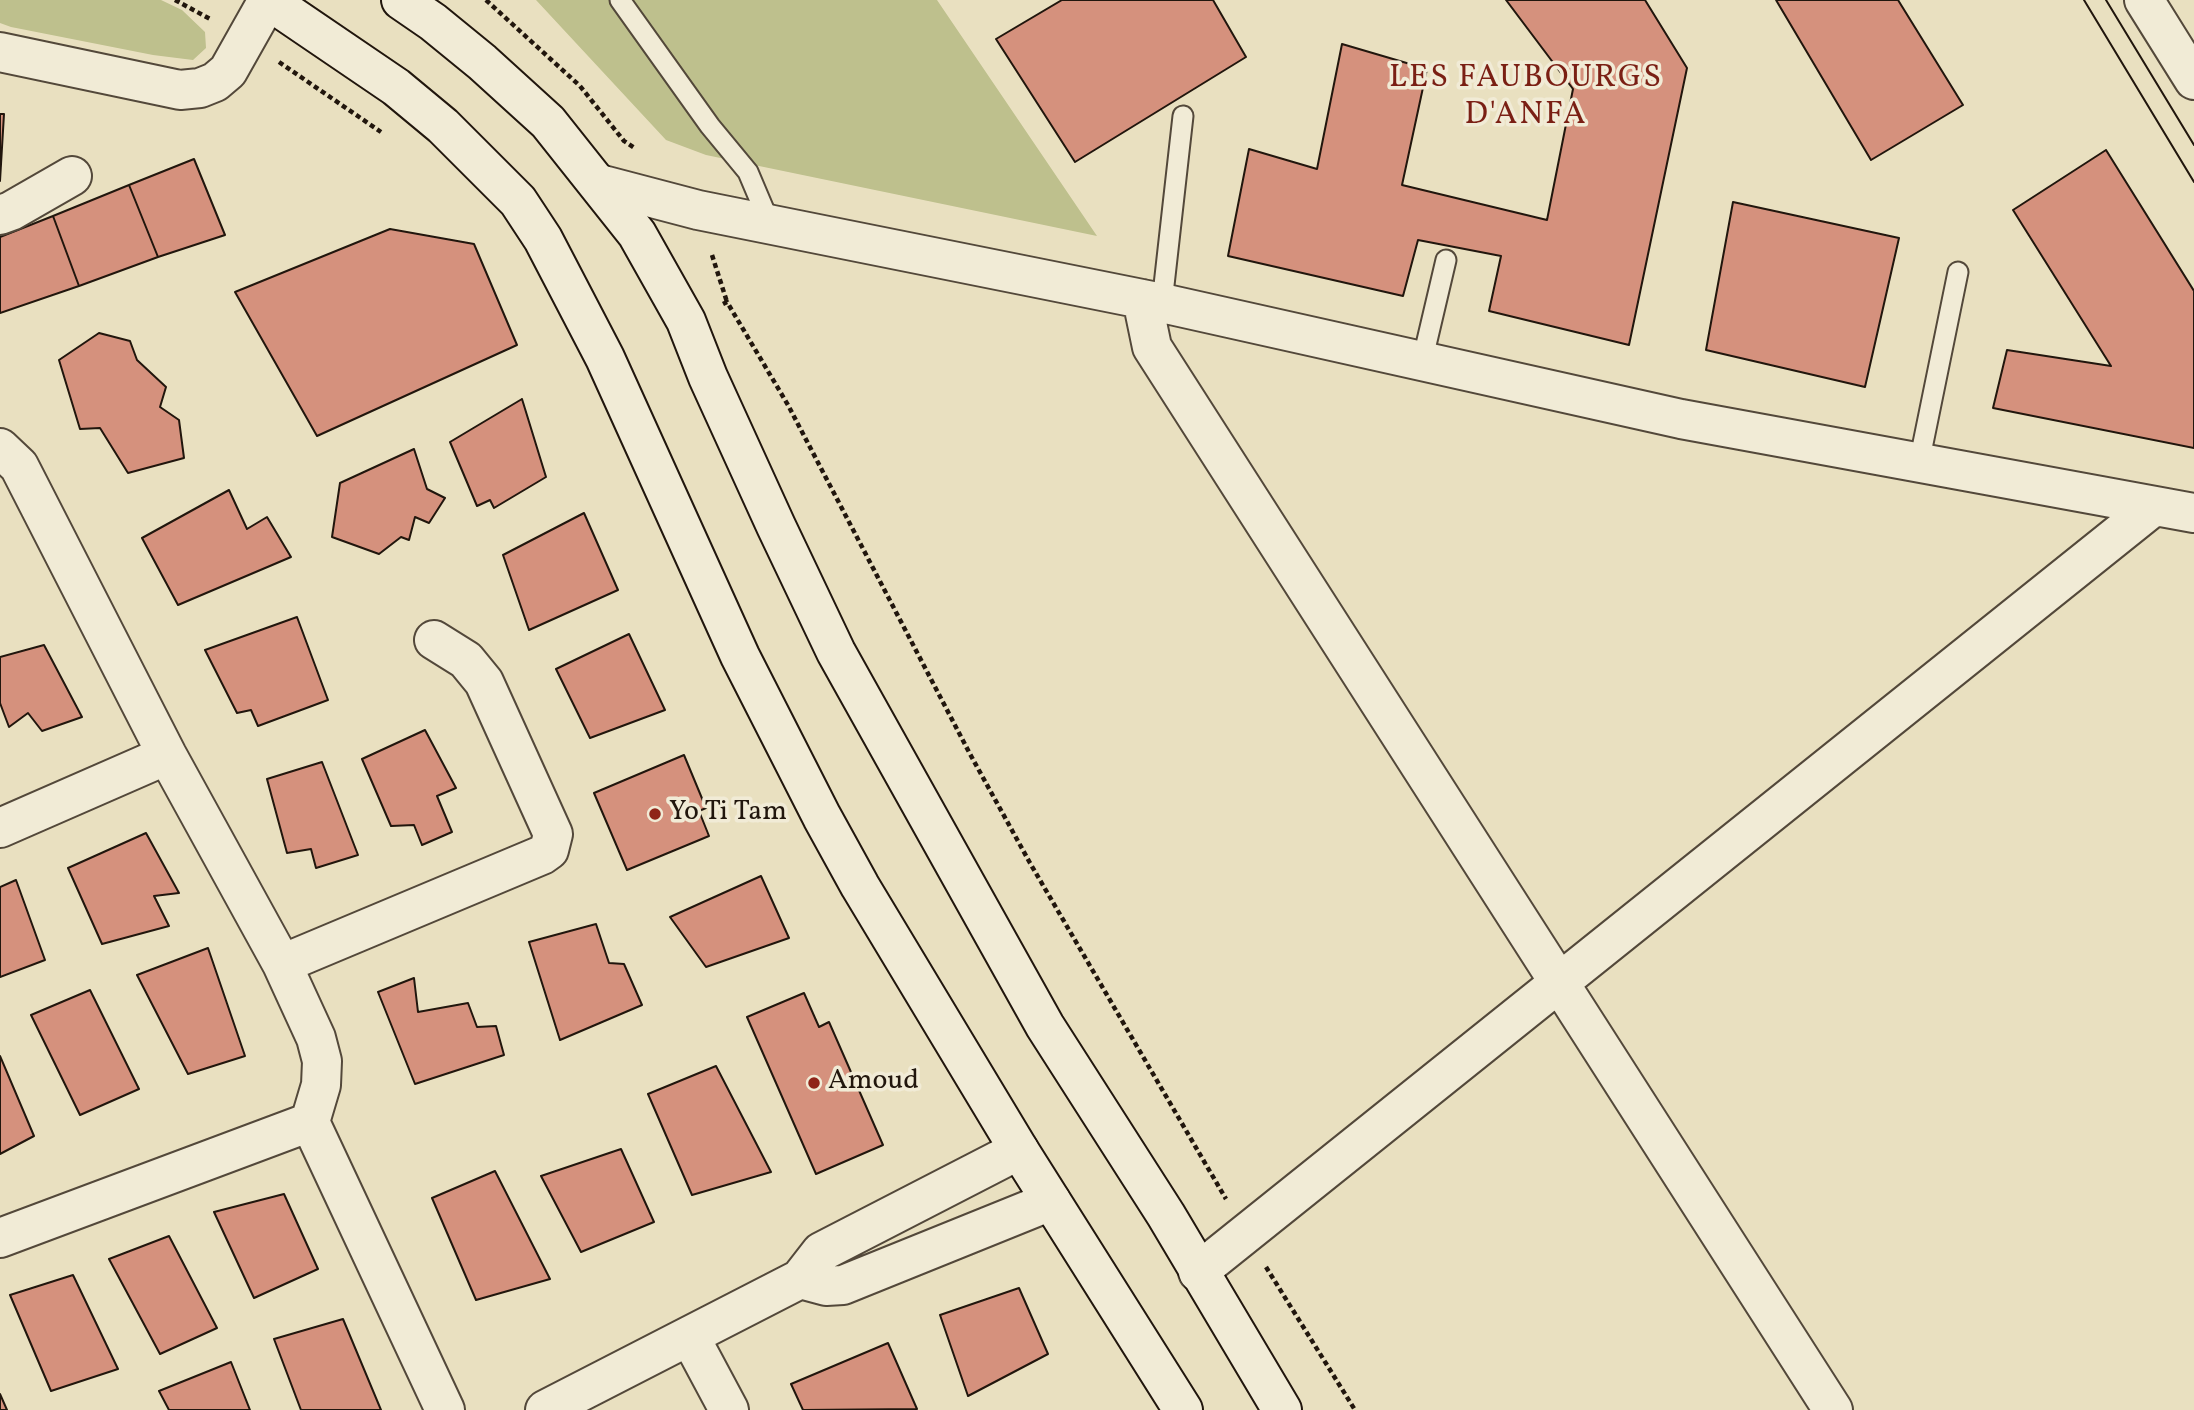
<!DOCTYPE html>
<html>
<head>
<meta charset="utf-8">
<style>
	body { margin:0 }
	canvas { display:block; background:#e9e0c0 }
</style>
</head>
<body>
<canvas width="2194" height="1410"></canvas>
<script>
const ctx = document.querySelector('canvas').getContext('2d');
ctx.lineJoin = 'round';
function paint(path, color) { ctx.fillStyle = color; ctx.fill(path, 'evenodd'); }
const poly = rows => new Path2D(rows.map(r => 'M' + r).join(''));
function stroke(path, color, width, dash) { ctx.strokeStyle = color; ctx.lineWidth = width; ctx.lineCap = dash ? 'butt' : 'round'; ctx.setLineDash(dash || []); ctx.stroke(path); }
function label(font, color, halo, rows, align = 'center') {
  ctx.font = font + ' Vollkorn,serif'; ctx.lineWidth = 7; ctx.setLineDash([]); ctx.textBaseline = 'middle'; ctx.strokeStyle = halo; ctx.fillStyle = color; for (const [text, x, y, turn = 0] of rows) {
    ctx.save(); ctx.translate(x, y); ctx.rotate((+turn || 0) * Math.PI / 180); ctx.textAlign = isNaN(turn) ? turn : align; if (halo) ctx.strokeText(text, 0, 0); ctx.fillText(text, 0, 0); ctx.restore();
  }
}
const green = poly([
	[0,0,161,0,182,10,205,32,206,48,193,60,153,55,11,27,0,23],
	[536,0,937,0,1097,236,706,155,666,140]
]);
const building = poly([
	[1062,0,1213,0,1246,57,1075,162,996,39,1062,0],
	[1506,0,1645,0,1687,68,1629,345,1489,311,1501,256,1418,240,1403,296,1228,256,1249,149,1317,169,1342,44,1427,69,1402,185,1547,220,1573,89,1506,0],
	[1776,0,1898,0,1963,105,1871,160,1776,0],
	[0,114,4,114,0,181,0,114],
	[2106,150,2194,291,2194,448,1993,408,2007,350,2111,366,2013,210,2106,150],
	[194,159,225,235,158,257,129,185,194,159],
	[129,185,158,257,79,286,53,216,129,185],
	[1733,202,1899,238,1865,387,1706,350,1733,202],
	[53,216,79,286,0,313,0,237,53,216],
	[390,229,474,244,517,345,317,436,235,292,390,229],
	[99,333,130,341,137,360,166,387,160,407,179,420,184,458,128,473,100,428,80,429,59,360,99,333],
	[522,399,546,477,494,508,490,500,477,506,450,442,522,399],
	[414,449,427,489,445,498,429,523,415,517,409,540,401,537,379,554,332,537,340,483,414,449],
	[229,490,247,529,267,517,291,557,178,605,142,538,229,490],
	[584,513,618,590,529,630,503,555,584,513],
	[297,617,328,700,258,726,251,710,237,713,205,650,297,617],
	[629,634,665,710,590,738,556,669,629,634],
	[44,645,82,717,42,731,28,713,9,727,0,703,0,657,44,645],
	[425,730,456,788,437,796,452,832,422,845,414,825,391,826,362,759,425,730],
	[684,755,706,808,699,811,709,836,627,870,594,793,684,755],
	[322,762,358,855,316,868,311,849,287,853,267,779,322,762],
	[146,833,179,893,154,896,169,926,102,944,68,868,146,833],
	[761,876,789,938,706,967,670,917,761,876],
	[16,880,45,960,0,977,0,887,16,880],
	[596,924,609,963,624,964,642,1005,560,1040,529,942,596,924],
	[208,948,245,1056,188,1074,137,975,208,948],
	[414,978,418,1012,468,1003,477,1027,496,1026,504,1055,415,1084,378,992,414,978],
	[90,990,139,1089,80,1115,31,1015,90,990],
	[804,993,819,1027,829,1022,883,1145,816,1174,747,1017,804,993],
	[0,1056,34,1136,0,1154,0,1056],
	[716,1066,771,1172,692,1195,648,1094,716,1066],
	[621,1149,654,1222,581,1252,541,1176,621,1149],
	[495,1171,550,1279,476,1300,432,1198,495,1171],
	[284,1194,318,1269,254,1298,214,1212,284,1194],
	[169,1236,217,1328,160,1354,109,1259,169,1236],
	[73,1275,118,1369,51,1391,10,1295,73,1275],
	[1019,1288,1048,1354,968,1396,940,1315,1019,1288],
	[343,1319,381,1410,301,1410,274,1339,343,1319],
	[888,1343,917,1409,803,1410,791,1384,888,1343],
	[231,1362,250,1410,169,1410,159,1391,231,1362],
	[0,1394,7,1410,0,1410,0,1394]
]);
const path = poly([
	[175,0,212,20],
	[486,0,580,86,624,141,636,149],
	[279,62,381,132],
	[712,255,727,302],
	[723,304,727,302,788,405,970,754,1030,863,1226,1199],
	[1266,1267,1355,1410]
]);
const lane = poly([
	[620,0,710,126,748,172,770,224],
	[1162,303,1183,116],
	[1422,362,1446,260],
	[1919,463,1958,272]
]);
const street = poly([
	[2144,0,2194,80],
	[0,52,180,90,200,88,215,82,228,71,268,0],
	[599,184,698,210,1162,303,1681,419,2194,513],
	[0,215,11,211,72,176],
	[1142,299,1152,347,1833,1410],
	[0,448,19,466,167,755,282,964,316,1038,322,1061,321,1085,310,1122,445,1410],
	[0,828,167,755],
	[282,964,542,855,549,850,553,834,484,682,466,660,434,640],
	[0,1238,310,1122],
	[1198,1272,2154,506],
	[800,1279,826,1286,843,1285,1051,1201],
	[690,1337,729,1410],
	[545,1410,800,1279,821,1252,1019,1150]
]);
const secondary = poly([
	[268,0,396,87,443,126,518,201,543,239,605,358,740,656,822,817,860,886,1019,1150,1183,1410],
	[401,0,433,22,482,62,548,122,637,234,686,321,708,377,776,526,836,652,1045,1026,1166,1215,1282,1410]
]);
const tram = poly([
	[2084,0,2194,182],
	[2106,0,2194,145]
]);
const markers = [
	[655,814,7,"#8f2418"],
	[814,1083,7,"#8f2418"]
];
const poiNames = [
	["Yo Ti Tam",669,814],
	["Amoud",828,1083]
];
const quarterNames = [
	["LES FAUBOURGS",1526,80],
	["D'ANFA",1526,117]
];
paint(green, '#bec08d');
paint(building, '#d5917d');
stroke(building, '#21160d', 2);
stroke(lane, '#53483a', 23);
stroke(street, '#53483a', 42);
stroke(secondary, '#21160d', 42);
stroke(path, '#21160d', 4.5, [5, 3.5]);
stroke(lane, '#f1ebd6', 19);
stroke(street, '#f1ebd6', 38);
stroke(secondary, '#f1ebd6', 38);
stroke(tram, '#21160d', 2);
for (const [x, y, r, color] of markers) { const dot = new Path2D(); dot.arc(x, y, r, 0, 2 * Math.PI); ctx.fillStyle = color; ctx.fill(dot); stroke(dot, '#f1ebd6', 2.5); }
label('28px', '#21160d', '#f1ebd6', poiNames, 'left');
ctx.letterSpacing = '2px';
label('32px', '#7a1f14', '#f1ebd6', quarterNames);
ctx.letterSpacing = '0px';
</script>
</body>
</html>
